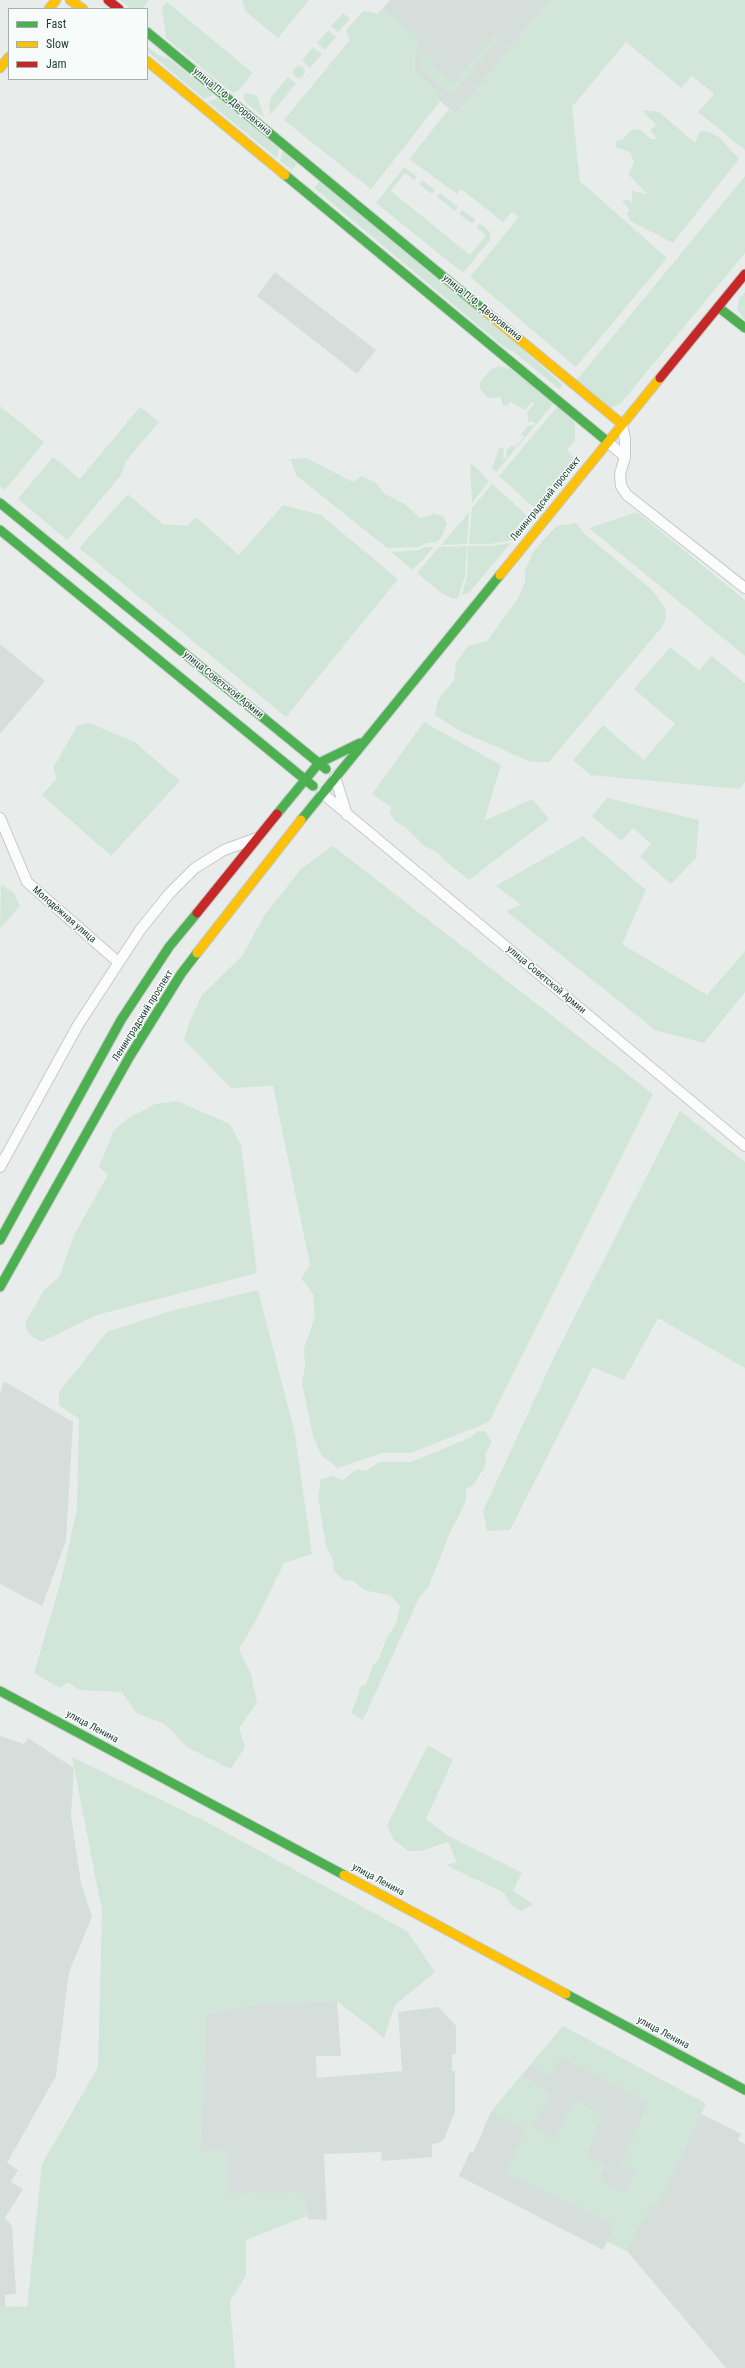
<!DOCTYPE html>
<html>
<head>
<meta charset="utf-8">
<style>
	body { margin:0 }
	#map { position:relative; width:745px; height:2368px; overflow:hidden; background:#e8edeb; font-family:"Roboto Condensed",sans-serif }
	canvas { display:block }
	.legend { position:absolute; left:8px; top:8px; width:140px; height:72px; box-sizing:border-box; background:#f7fbf9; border:1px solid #a3b1ad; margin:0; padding:5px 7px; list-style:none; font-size:12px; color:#24423a }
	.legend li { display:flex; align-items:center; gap:8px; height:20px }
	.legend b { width:20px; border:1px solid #a3b1ad }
</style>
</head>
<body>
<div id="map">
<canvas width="745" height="2368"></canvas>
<ul class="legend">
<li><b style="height:5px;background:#4caf50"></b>Fast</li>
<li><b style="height:5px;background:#ffc107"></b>Slow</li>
<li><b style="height:5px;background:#c62828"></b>Jam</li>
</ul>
</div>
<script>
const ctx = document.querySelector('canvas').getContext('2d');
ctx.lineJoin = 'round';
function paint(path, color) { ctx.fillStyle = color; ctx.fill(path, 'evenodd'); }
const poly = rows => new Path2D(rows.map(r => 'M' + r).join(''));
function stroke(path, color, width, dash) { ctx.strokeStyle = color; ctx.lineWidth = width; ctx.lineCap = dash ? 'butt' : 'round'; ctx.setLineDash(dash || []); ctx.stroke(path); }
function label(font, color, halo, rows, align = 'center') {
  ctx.font = font + ' "Roboto Condensed",sans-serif'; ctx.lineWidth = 3; ctx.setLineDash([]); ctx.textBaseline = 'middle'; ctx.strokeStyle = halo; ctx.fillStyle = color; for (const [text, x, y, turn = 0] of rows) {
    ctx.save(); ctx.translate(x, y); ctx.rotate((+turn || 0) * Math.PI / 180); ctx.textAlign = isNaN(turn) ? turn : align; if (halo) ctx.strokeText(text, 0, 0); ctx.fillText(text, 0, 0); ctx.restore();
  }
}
const built = poly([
	[390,0,550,0,456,114,440,101,371,189,284,120,350,40,346,31,363,11,378,14],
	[275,272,376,350,357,374,257,296],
	[0,644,45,681,0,734],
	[4,1381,73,1422,66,1541,42,1606,0,1584,0,1393],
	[0,1736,24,1744,28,1738,74,1768,71,1816,81,1883,92,1917,69,1972,56,2076,7,2163,18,2170,11,2182,23,2189,5,2218,12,2226,16,2294,5,2295,5,2306,0,2306],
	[337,2001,341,2056,316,2056,317,2078,402,2071,398,2012,439,2007,456,2026,456,2054,452,2054,452,2071,455,2071,455,2112,444,2139,439,2143,432,2144,432,2157,382,2161,381,2152,324,2154,327,2220,308,2219,303,2193,228,2194,226,2151,200,2151,206,2014,259,2004],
	[563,2026,706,2104,701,2114,741,2134,738,2140,745,2144,745,2368,726,2368,627,2251,607,2242,603,2250,459,2176,470,2152,473,2153,491,2112]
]);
const green = poly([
	[120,0,149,0,142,9,131,9],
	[242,0,309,0,278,38,245,11],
	[550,0,745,0,745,150,698,112,714,94,692,76,681,88,626,42,572,107,580,181,667,258,576,367,470,277,519,217,512,212,503,222,461,189,457,194,409,159,449,109,456,114],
	[167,2,253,73,238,91,233,93,230,91,166,38,162,7],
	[382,9,417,36,418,49,415,59,415,70,439,93,440,101,371,189,284,120,350,40,346,31,363,11,378,14],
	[343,13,350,19,338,32,331,26],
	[501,28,502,29,495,37,498,40,454,92,447,92,421,68,422,59,426,53,434,60,430,65,453,84],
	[328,30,336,37,325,50,317,43],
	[147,46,158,55,170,59,214,95,204,99,147,51],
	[313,47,322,54,310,68,302,61],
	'293 72a6 6 0 1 1 12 0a6 6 0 1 1-12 0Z',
	[288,77,296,84,270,115,269,104,272,96],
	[244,93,257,95,264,117,247,104,244,99],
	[218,98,279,148,277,158,208,102],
	[644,110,659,112,695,143,700,131,707,131,719,137,739,159,673,243,630,221,627,213,630,210,622,201,628,199,632,202,632,191,647,194,628,174,634,163,630,152,615,147,617,140,621,140,633,129,641,130,651,139,657,139,650,130,656,125,644,113],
	[283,151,297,164,292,170,280,161],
	[404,167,417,177,414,180,405,173,391,191,470,255,486,235,476,227,480,223,490,232,490,240,463,273,376,203],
	[745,176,745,253,621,403,611,408,575,382],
	[422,180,435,190,432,194,419,184],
	[320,181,515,343,563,385,559,389,514,352,504,347,314,188],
	[440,193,458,207,455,211,437,197],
	[462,210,476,220,472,224,459,214],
	[745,292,745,320,737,309,739,299],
	[498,366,509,368,554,403,496,472,492,468,499,447,504,449,503,460,506,457,507,450,512,445,515,447,524,437,521,434,528,426,534,425,535,422,528,422,527,413,534,404,532,402,525,410,511,402,507,406,502,405,501,397,488,398,480,389,480,382,491,369],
	[0,406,44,442,5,490,0,486],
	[558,406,574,420,575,426,575,440,567,450,577,461,576,466,544,504,538,507,532,506,499,476],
	[140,407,159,422,126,461,121,475,67,540,18,499,53,457,80,479],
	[306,458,353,482,362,476,375,482,385,494,405,504,420,518,434,514,443,516,447,524,441,538,437,542,426,543,419,547,387,548,297,476,290,459],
	[470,465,474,465,489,481,472,503],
	[492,484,527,515,529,519,528,524,514,540,490,544,469,544,472,508],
	[128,494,163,524,187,526,196,517,239,555,283,505,321,515,398,579,286,717,79,548],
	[469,512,467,544,441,545],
	[637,512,745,600,745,656,589,528],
	[576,523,585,534,651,589,665,607,666,617,662,627,549,762,531,762,460,731,435,715,438,700,454,680,456,663,468,646,487,641,518,598,525,582,525,571,533,552,556,526],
	[511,543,468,594,462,594,467,576,468,546,490,546],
	[467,546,465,576,458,598,453,599,440,592,417,573,439,547],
	[425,547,434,547,413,570,391,552,419,550],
	[670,647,699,670,712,656,745,683,745,782,739,789,590,775,573,760,603,725,644,760,675,724,634,689],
	[424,722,501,765,484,821,532,799,549,819,469,880,445,861,437,852,424,846,405,827,395,821,390,813,391,807,372,794],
	[89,723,135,742,180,781,111,856,42,795,57,778,53,768,77,726],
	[607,798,699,820,696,858,671,884,640,857,651,844,633,828,621,841,592,816],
	[583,836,646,890,622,944,707,995,745,951,745,992,704,1043,655,1030,506,911,521,905,496,886],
	[333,846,653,1094,489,1422,411,1453,382,1453,338,1468,322,1456,313,1436,302,1383,305,1366,304,1348,315,1317,313,1294,301,1278,310,1265,273,1086,231,1088,184,1040,189,1023,202,995,242,956,264,916,301,869],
	[1,885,14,893,20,906,0,929],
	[177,1101,230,1124,241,1145,257,1273,97,1315,41,1342,29,1334,25,1323,44,1290,59,1277,75,1233,108,1175,99,1167,114,1130,128,1118,155,1104],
	[680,1111,745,1162,745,1368,658,1318,624,1380,593,1367,510,1530,487,1531,483,1511,554,1357],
	[258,1290,295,1434,312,1554,284,1563,255,1622,239,1649,251,1674,257,1703,239,1728,245,1747,231,1769,187,1747,165,1724,136,1713,122,1692,79,1690,68,1682,60,1688,34,1673,62,1577,77,1508,79,1419,59,1405,59,1392,107,1332,167,1312],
	[478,1431,485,1431,492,1442,485,1454,486,1461,484,1468,473,1485,466,1489,466,1500,459,1516,450,1532,429,1586,419,1598,363,1720,351,1713,359,1694,360,1687,365,1685,368,1680,373,1665,378,1661,387,1637,396,1624,400,1606,390,1595,366,1591,352,1580,344,1581,334,1571,333,1561,326,1545,318,1496,321,1479,332,1476,343,1480,353,1472,358,1469,366,1471,379,1462,411,1462,471,1437],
	[428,1745,453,1760,426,1819,447,1835,522,1873,513,1891,533,1904,522,1911,511,1905,504,1893,446,1865,457,1862,448,1842,421,1851,408,1851,393,1839,387,1825],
	[72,1757,203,1820,407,1931,435,1972,395,2005,384,2038,337,2001,259,2004,206,2014,200,2151,226,2151,228,2194,303,2193,307,2216,246,2240,246,2275,230,2302,235,2368,0,2368,0,2306,27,2307,42,2164,98,2067,102,1911],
	[563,2026,706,2104,658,2205,652,2203,627,2251,607,2242,614,2224,506,2173,526,2128,491,2112,522,2074,551,2095,532,2127,554,2140,573,2103,580,2102,602,2116,586,2156,604,2165,600,2180,625,2193,635,2172,621,2164,649,2103,562,2057,549,2077,530,2065]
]);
const street = poly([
	[622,424,625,439,625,457,620,474,621,486,627,495,745,588],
	[608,442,625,457],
	[335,777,347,815],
	[322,793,745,1146],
	[0,818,27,882,118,962],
	[0,1167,78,1025,140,930,169,894,195,868,224,850,257,838]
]);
const fast = poly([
	[147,32,485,311],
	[285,175,608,442],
	[718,307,745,328],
	[0,503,326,769],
	[0,530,313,786],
	[277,814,319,763,360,743],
	[301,820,500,575],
	[0,1240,121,1020,169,947,197,913],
	[0,1287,130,1056,181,974,197,953],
	[0,1691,344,1875],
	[566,1994,745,2090]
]);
const slow = poly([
	[70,0,83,9],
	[49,9,56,0],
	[147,61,285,175],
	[0,68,9,57],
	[485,311,622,424],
	[500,575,660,378],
	[197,953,301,820],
	[344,1875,566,1994]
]);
const jam = poly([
	[108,0,119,9],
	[660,378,745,274],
	[197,913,277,814]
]);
const streetNames = [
	["улица П.Ф. Дворовкина",232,102,40],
	["улица П.Ф. Дворовкина",482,308,39],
	["Ленинградский проспект",546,499,-51],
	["улица Советской Армии",223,685,39],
	["Молодёжная улица",64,915,41],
	["улица Советской Армии",546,980,40],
	["Ленинградский проспект",143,1016,-58],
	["улица Ленина",92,1727,28],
	["улица Ленина",378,1880,28],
	["улица Ленина",663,2033,28]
];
paint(built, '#d6dedb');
paint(green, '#d1e6d8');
stroke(street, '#c5cac8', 12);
stroke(fast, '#c3cbc8', 11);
stroke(slow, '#c3cbc8', 11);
stroke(jam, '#c3cbc8', 11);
stroke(street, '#fcfcfc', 10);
stroke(fast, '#4caf50', 9);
stroke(slow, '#ffc107', 9);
stroke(jam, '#c62828', 9);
label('10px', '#24423a', '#f7fbf9', streetNames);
</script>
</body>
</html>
